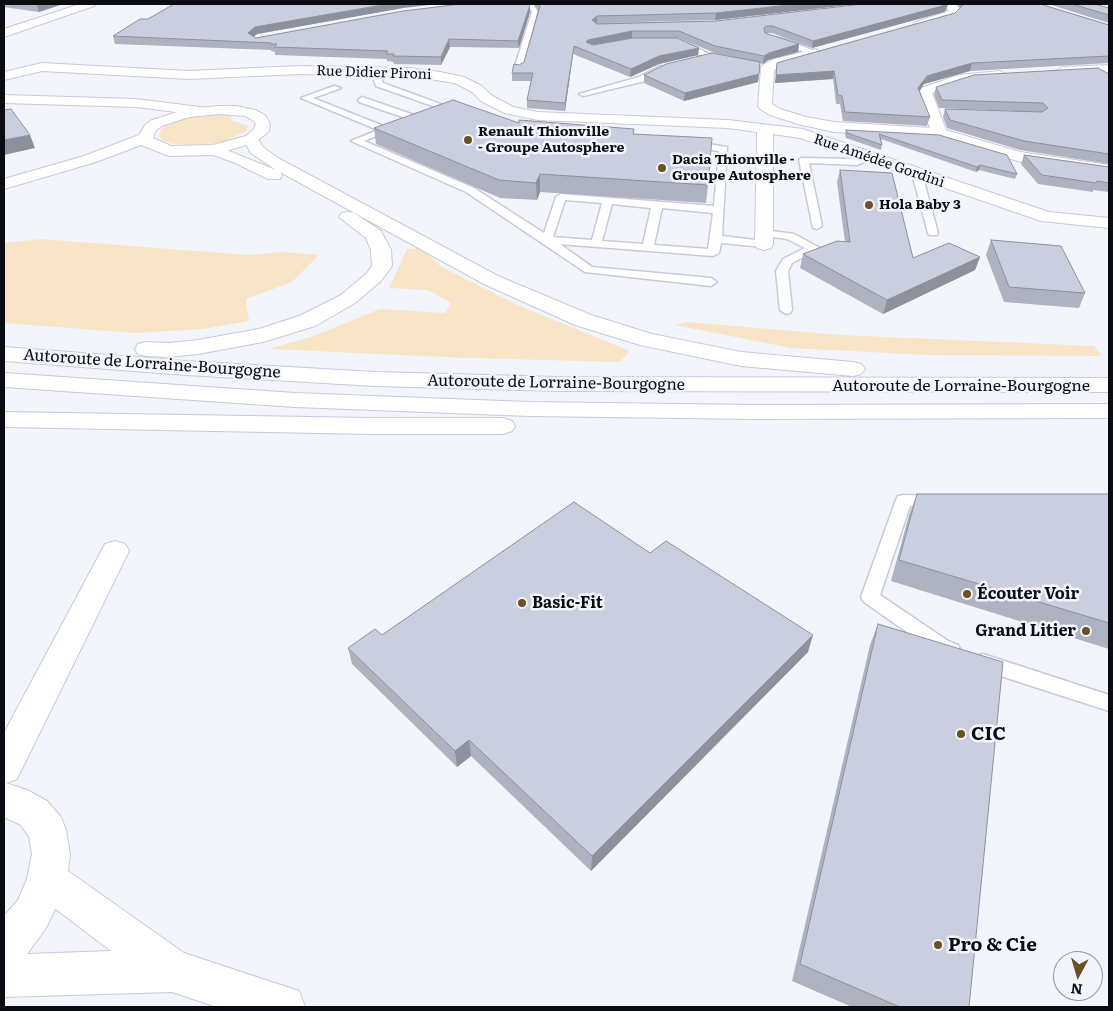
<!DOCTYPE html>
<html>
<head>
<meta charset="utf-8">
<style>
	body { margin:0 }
	#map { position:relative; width:1113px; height:1011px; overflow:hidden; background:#f3f5fc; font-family:Literata,serif }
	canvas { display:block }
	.frame { position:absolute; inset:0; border:5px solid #0b0c11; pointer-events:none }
	.north { position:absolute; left:1053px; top:951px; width:50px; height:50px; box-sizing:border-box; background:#f3f5fc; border:1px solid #96989e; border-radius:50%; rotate:186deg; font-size:14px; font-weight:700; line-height:20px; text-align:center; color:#0b0c11 }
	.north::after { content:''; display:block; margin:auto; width:18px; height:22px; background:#6b5123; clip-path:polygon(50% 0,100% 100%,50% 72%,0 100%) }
</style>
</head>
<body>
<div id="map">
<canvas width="1113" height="1011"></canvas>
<div class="frame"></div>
<div class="north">N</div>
</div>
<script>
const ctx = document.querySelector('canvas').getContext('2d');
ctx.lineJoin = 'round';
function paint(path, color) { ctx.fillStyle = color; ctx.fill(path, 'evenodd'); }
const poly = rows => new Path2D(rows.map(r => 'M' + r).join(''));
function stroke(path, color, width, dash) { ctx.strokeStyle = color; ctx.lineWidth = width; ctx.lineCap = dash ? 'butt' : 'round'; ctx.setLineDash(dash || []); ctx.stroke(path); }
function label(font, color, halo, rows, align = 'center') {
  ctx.font = font + ' Literata,serif'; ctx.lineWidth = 5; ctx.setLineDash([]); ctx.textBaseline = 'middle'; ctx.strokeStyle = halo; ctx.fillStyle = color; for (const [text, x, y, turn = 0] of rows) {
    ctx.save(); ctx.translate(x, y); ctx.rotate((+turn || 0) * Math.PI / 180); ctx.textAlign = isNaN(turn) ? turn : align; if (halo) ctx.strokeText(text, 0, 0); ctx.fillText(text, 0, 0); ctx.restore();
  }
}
const green = poly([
	[220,114,232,115,231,120,248,126,246,131,226,141,203,146,173,144,163,141,159,135,161,129,167,124,189,116],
	[41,239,248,255,282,252,319,255,292,282,246,299,249,321,203,329,135,333,4,323,4,243],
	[422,248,440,266,522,307,630,351,620,362,466,358,269,349,311,337,380,309,445,313,451,303,428,290,389,288,407,249],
	[687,322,841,335,1094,346,1102,356,927,355,791,348,675,325]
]);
const service = poly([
	[527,4,533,4,538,12,522,69,518,71,514,69,532,12,527,4],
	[775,38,781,38,820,53,813,55,775,42,775,38],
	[676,41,682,41,718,58,711,60,676,45,676,41],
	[660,66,667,68,645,81,583,96,579,94,639,77,660,66],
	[377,69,384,71,381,77,383,83,465,113,458,115,376,86,373,77,377,69],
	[334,86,341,88,313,98,386,127,394,124,398,127,364,141,474,188,544,233,556,197,561,194,714,206,719,151,689,147,684,144,689,141,727,147,722,236,764,241,770,244,764,247,721,243,719,253,713,256,560,244,592,267,711,278,717,282,711,286,585,272,466,192,351,141,378,130,301,98,334,86],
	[565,200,602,203,592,240,553,237,565,200],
	[612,204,651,208,643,244,602,241,612,204],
	[662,208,713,213,708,249,654,245,662,208],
	[362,97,420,117,421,119,414,121,359,102,358,100,362,97],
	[869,154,874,157,872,159,857,165,809,163,822,226,817,229,813,228,799,160,801,158,856,159,869,154],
	[917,171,922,174,938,233,937,235,929,235,928,233,912,174,917,171],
	[764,230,794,234,820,248,792,263,788,271,792,310,790,313,786,314,780,310,776,271,783,259,805,248,787,239,760,235,759,233,764,230],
	[904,495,935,496,941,497,943,501,941,505,935,506,910,506,880,595,948,641,958,645,961,650,958,655,951,658,934,651,864,602,861,597,896,500,898,496,904,495],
	[983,654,1109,695,1109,711,976,668,973,662,976,656,983,654]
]);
const minor = poly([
	[80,4,95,4,94,6,4,37,4,29,80,4],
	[944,4,955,4,961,10,960,13,958,15,924,26,916,26,914,24,916,22,949,11,944,4],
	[816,49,822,53,820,56,784,65,774,70,772,104,780,109,806,117,834,122,930,128,918,95,921,88,959,75,1000,71,1007,75,1005,78,961,83,932,93,946,130,1020,152,1109,165,1109,175,1067,170,1018,161,938,138,834,132,798,124,770,115,760,109,758,106,761,68,763,65,774,59,816,49],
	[42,63,189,71,300,66,410,68,440,72,464,77,482,86,491,95,513,107,538,112,728,120,803,129,1049,212,1109,218,1109,228,1041,221,800,138,773,134,773,244,771,248,764,250,757,248,755,244,757,132,728,128,538,120,504,113,481,101,472,92,455,83,410,76,300,74,189,79,42,71,4,80,4,72,42,63],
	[1109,65,1109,73,1063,75,1056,71,1063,67,1109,65],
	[4,95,136,99,200,107,205,108,207,111,205,114,200,115,136,107,4,103,4,95],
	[115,541,125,544,129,551,17,779,6,783,27,790,47,801,61,817,66,830,70,854,68,871,184,953,299,991,305,1007,217,1007,172,992,4,997,4,916,18,900,27,879,32,854,29,837,21,825,4,817,4,733,105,544,115,541],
	[55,909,57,910,111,951,27,954,46,928,55,909]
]);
const primary = poly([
	[219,106,236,106,255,110,265,115,270,124,269,131,256,142,213,155,169,156,141,145,96,162,4,189,4,179,84,156,139,135,145,125,152,120,187,109,219,106],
	[219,114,245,116,254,121,256,124,254,129,246,136,213,145,171,146,153,138,156,130,162,126,189,117,219,114]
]);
const motorway = poly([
	[251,134,256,136,263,147,278,158,498,276,591,315,652,334,741,352,853,362,861,364,865,369,861,374,853,376,741,366,640,345,575,325,484,284,280,172,282,175,280,179,268,179,233,162,207,153,205,150,207,147,219,147,276,170,251,153,243,139,246,136,251,134],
	[348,212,354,213,381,231,391,250,392,266,381,281,355,303,315,326,263,342,198,354,169,357,146,356,138,354,135,349,138,344,146,342,169,343,198,340,259,329,299,316,341,295,367,273,372,266,371,250,366,238,339,217,342,213,348,212],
	[4,347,186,361,375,372,557,377,1109,378,1109,392,557,391,375,386,186,375,4,361,4,347],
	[4,373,295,393,529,402,755,405,1109,404,1109,418,755,419,529,416,295,407,4,387,4,373],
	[4,412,371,418,503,418,512,421,515,426,512,431,503,434,371,434,4,427,4,412]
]);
const wall = poly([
	[4,4,63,4,39,12,4,7],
	[534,4,856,4,715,20,597,23,716,21,946,10,944,12,812,48,772,33,765,33,799,44,798,52,768,60,763,64,760,63,758,82,684,101,644,83,644,75,729,56,715,53,678,38,632,38,618,41,699,48,698,55,659,64,630,77,573,54,565,111,527,108,527,100,531,81,512,81,512,73,519,65,524,62,538,10],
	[957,4,1040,4,1109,25,1109,63,970,71,924,84,920,91,930,117,927,126,843,121,840,104,836,104,833,79,775,83,777,63,955,13,960,8],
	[1048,4,1094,4,1109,8,1109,23],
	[530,5,530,12,519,48,450,47,441,65,394,64,393,62,387,61,387,59,275,55,275,52,271,51,271,50,115,44,113,36,148,19,403,8,257,34,253,37,256,38],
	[1109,74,1109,164,1020,150,947,128,943,117,945,109,1041,112,1040,112,939,108,934,95,936,87],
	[519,123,634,134,708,185,706,203,540,192,537,200,500,198,376,144,374,128],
	[846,130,939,135,1017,174,1015,179,979,170,976,172,881,139,882,145,881,150,846,138,845,135],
	[1024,155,1109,167,1109,192,1093,190,1093,192,1038,184,1021,164],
	[840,170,913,258,980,257,975,270,883,314,800,268,803,254,845,242,837,182],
	[991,240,1085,293,1079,308,1004,302,986,255],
	[917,494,1109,494,1109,649,891,581,909,515],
	[650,553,808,652,591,871,471,756,457,767,352,664,348,648,382,635],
	[878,624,969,1007,852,1007,792,981,870,645]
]);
const shadedWall = poly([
	[40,4,63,4,39,12,37,5],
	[388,4,438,4,403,8,257,34,249,41,248,33,255,27],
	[798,4,856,4,715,20,716,13],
	[948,4,946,10,944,12,812,48,813,41],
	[530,5,530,12,519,48,518,41],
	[597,16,597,23,592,20],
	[632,31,632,38,588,47,586,42,588,40],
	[449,39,450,47,441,65,441,57],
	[799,44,798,52,768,60,763,64,764,56,769,53],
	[574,46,573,54,565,111,565,103],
	[699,48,698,55,659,64,630,77,631,69,659,56],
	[972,63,970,71,924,84,916,96,918,88,927,76],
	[834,71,833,79,775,83,776,75],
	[759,74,758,82,684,101,685,93],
	[30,135,35,148,4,155,4,140],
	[980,165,979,170,976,172,977,167],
	[540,174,540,192,537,200,536,183],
	[980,257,975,270,883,314,887,300],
	[813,635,808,652,591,871,592,856],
	[469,740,471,756,457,767,455,751]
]);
const building = poly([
	[174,4,388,4,255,27,248,33,256,38,403,11,461,4,529,4,530,5,518,41,449,39,441,57,393,56,394,54,386,54,388,51,274,47,277,44,270,44,271,43,113,36,140,19,148,19,174,4],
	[538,4,798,4,716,13,597,16,592,20,597,24,716,21,862,4,948,4,946,5,813,41,773,26,766,26,764,28,765,33,799,44,769,53,764,56,715,46,679,31,632,31,588,40,586,42,593,45,633,38,677,38,699,48,659,56,631,69,574,46,565,103,527,100,533,73,512,73,514,64,519,65,524,62,540,6,538,4],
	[964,4,1040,4,1109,25,1109,56,972,63,927,76,918,88,930,117,845,112,842,96,838,95,834,71,776,75,777,63,780,62,955,13,964,4],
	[1072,4,1094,4,1109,8,1109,15,1072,4],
	[712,53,760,62,759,74,685,93,644,75,666,64,712,53],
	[1098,68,1109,74,1109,154,1024,141,950,120,945,109,1042,112,1048,108,1043,103,942,100,936,87,974,75,1098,68],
	[453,100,519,123,519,120,634,129,633,134,712,138,708,185,540,174,536,183,499,180,374,128,453,100],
	[11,109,30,135,4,140,4,110,11,109],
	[846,130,939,135,1007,155,1017,174,980,165,977,167,879,134,882,145,847,133,846,130],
	[1024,155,1109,167,1109,183,1097,181,1096,183,1042,175,1024,155],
	[840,170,892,173,913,258,949,243,980,257,887,300,803,254,837,241,850,242,840,170],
	[991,240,1061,246,1085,293,1009,287,991,240],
	[917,494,1109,494,1109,623,899,560,917,494],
	[574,502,650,553,666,541,813,635,592,856,469,740,455,751,348,648,375,629,382,635,574,502],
	[878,624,1003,662,969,1007,900,1007,800,964,878,624]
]);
const markers = [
	[468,140,5,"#6b5123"],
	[662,168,5,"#6b5123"],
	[869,205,5,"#6b5123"],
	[967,594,5,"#6b5123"],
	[522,603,5,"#6b5123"],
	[1086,631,5,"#6b5123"],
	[961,734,5,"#6b5123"],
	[938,945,5,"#6b5123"]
];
const farStreetnames = [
	["Rue Didier Pironi",374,73,2],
	["Rue Amédée Gordini",879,161,19]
];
const farPoinames = [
	["Renault Thionville",478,132],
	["- Groupe Autosphere",478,148],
	["Dacia Thionville -",672,160],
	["Groupe Autosphere",672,176],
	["Hola Baby 3",879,205]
];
const streetNames = [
	["Autoroute de Lorraine-Bourgogne",152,364,4],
	["Autoroute de Lorraine-Bourgogne",556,383,1],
	["Autoroute de Lorraine-Bourgogne",961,386]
];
const poiNames = [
	["Écouter Voir",977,594],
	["Basic-Fit",532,603],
	["Grand Litier",1076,631,"right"]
];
const nearPoinames = [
	["CIC",971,734],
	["Pro & Cie",948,945]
];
paint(green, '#f8e5c8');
stroke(service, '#c6cadb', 3);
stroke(minor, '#c6cadb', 2);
stroke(primary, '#c6cadb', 2);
stroke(motorway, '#c6cadb', 2);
paint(service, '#fff');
paint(minor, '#fff');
paint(primary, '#fff');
paint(motorway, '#fff');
paint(wall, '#aeb2c1');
paint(shadedWall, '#8d919d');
paint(building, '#cacfe0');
stroke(building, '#8d919d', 1);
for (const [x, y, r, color] of markers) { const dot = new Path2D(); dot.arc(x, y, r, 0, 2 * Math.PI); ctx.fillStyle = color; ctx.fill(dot); stroke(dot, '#f3f5fc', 2); }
label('14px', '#0b0c11', '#f3f5fc', farStreetnames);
label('bold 14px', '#0b0c11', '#f3f5fc', farPoinames, 'left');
label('16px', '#0b0c11', '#f3f5fc', streetNames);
label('bold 16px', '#0b0c11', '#f3f5fc', poiNames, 'left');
label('bold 19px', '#0b0c11', '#f3f5fc', nearPoinames, 'left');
</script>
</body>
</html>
